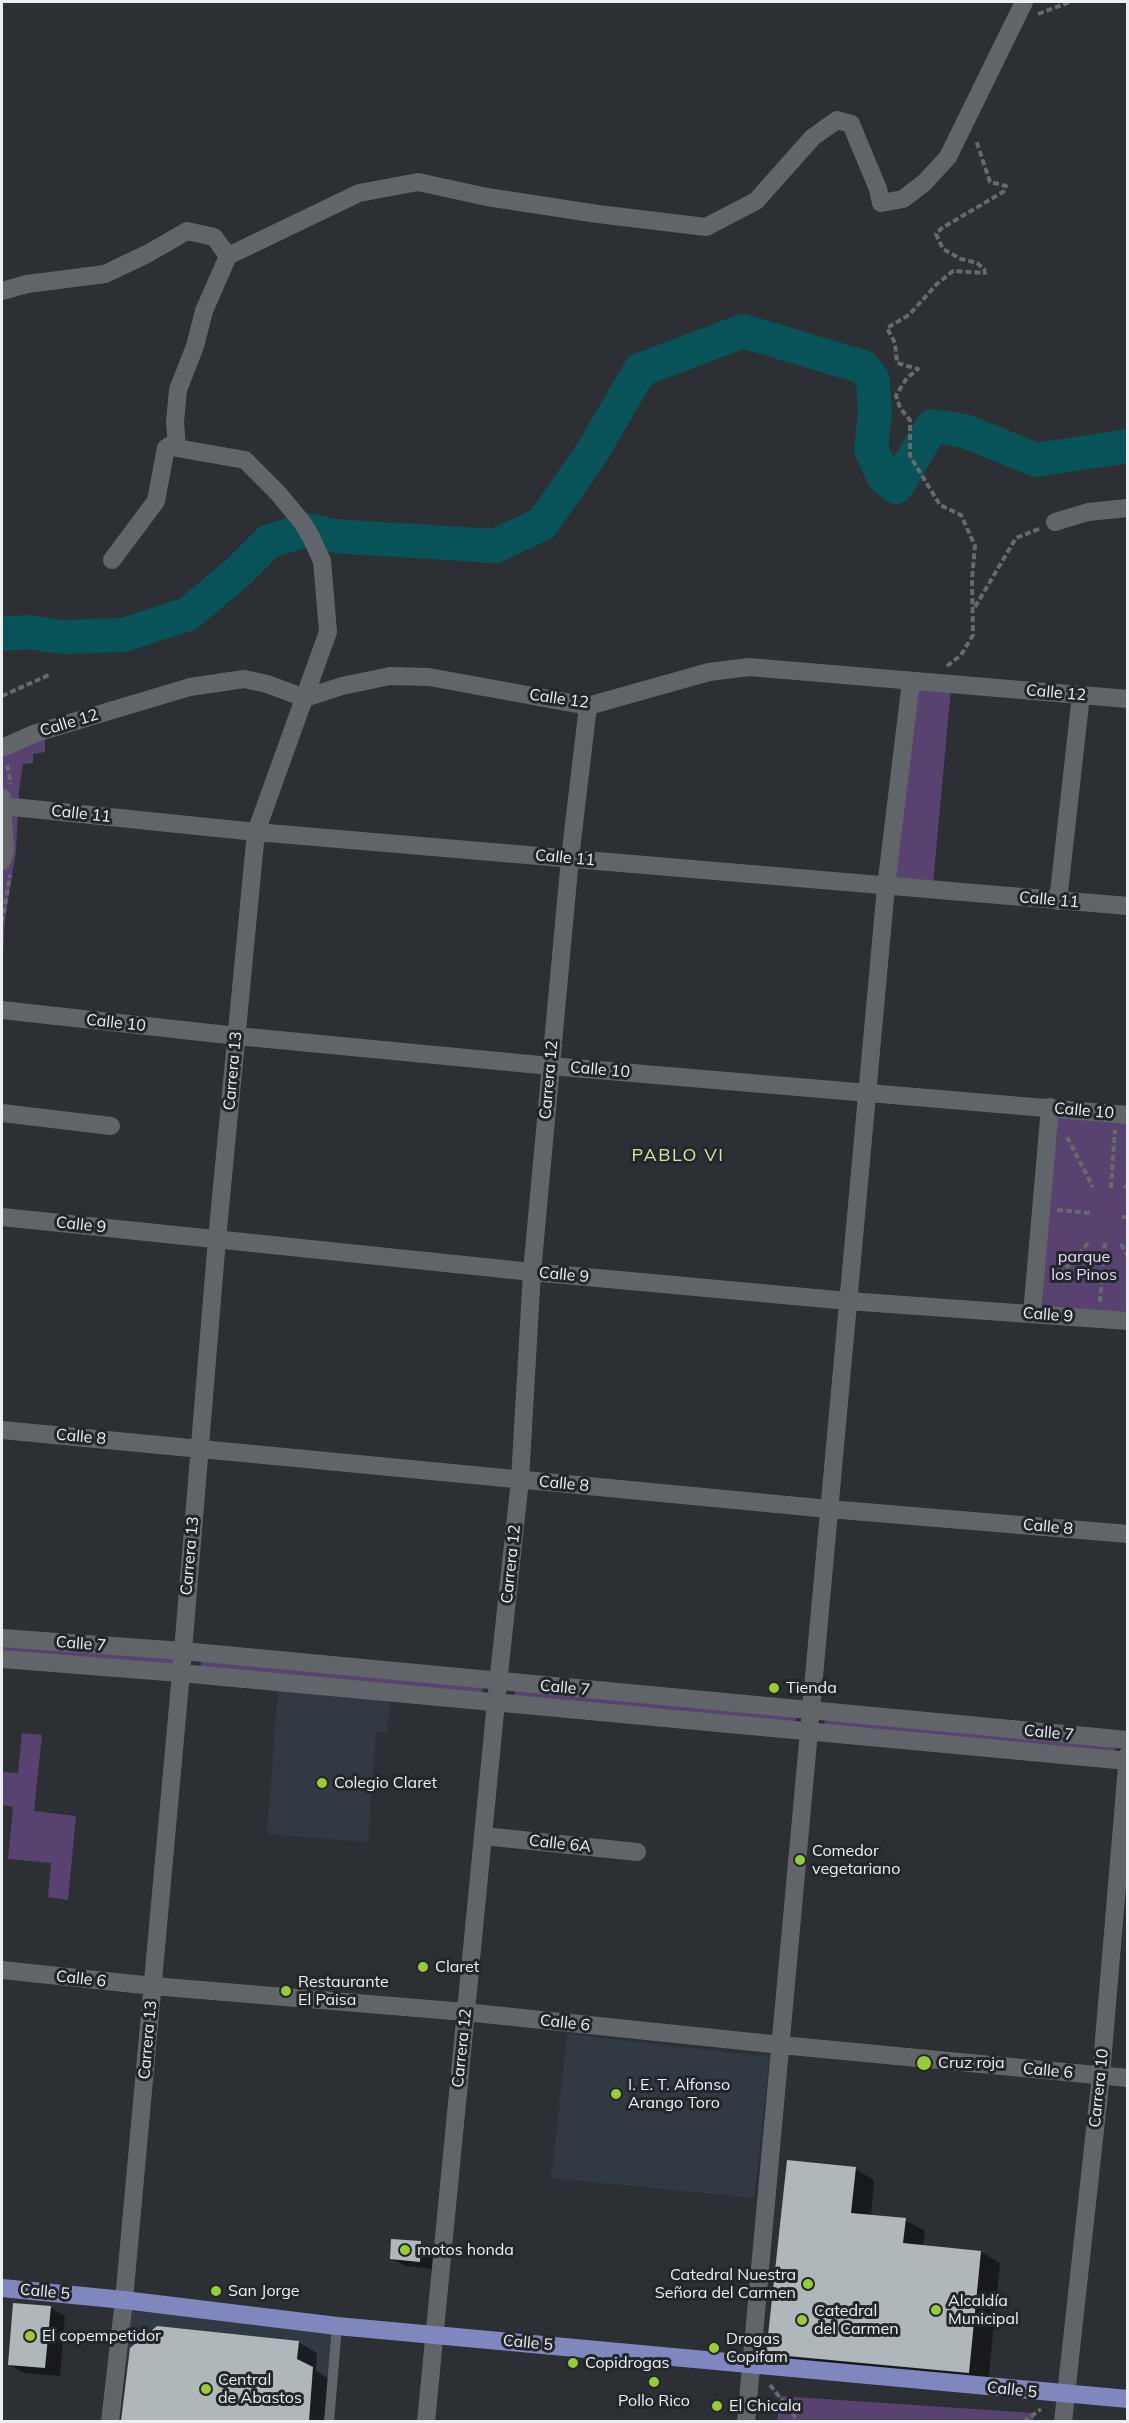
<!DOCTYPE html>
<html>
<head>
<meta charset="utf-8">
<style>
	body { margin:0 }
	#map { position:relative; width:1129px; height:2423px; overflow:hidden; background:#2c3034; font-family:Mulish,sans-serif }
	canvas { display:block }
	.frame { position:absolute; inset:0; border:3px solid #eceff2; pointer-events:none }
</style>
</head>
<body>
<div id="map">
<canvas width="1129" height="2423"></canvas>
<div class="frame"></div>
</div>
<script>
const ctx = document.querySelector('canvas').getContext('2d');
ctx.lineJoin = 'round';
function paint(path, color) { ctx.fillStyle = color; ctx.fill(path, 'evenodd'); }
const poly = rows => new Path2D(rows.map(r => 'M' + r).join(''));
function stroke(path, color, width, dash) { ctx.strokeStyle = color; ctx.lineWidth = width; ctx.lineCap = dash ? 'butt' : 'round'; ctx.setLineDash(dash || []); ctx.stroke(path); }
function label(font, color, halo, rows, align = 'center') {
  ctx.font = font + ' Mulish,sans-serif'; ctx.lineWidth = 6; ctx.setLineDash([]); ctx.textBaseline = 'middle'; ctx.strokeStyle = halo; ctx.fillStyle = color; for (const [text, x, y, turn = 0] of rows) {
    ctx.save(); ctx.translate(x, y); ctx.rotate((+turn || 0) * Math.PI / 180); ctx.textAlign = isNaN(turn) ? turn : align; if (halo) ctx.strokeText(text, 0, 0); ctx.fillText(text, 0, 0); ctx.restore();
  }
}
const built = poly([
	[278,1690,390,1699,387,1733,376,1732,368,1842,267,1834],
	[567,2034,770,2057,754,2198,551,2178],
	[131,2311,334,2330,326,2421,122,2422]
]);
const green = poly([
	[915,686,951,688,933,884,895,881],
	[45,734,45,752,33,754,33,763,23,764,19,790,16,852,5,919,2,979,2,754],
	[1054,1113,1127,1119,1127,1315,1037,1307],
	[2,1644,173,1657,173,1667,2,1653],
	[201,1658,483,1686,482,1696,201,1668],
	[515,1690,796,1715,796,1723,514,1699],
	[825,1720,1115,1745,1115,1755,824,1727],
	[22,1733,42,1735,34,1811,76,1816,68,1900,48,1897,51,1863,8,1859,13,1807,2,1805,2,1772,18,1773],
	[780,2396,1034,2413,1033,2422,777,2421]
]);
const shadow = poly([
	[855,2169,874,2180,871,2216,905,2220,925,2231,923,2246,981,2252,1000,2263,988,2383,786,2365,767,2353],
	[420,2243,435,2251,434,2269,406,2266,391,2258],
	[15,2304,51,2308,65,2316,60,2376,24,2373,10,2365],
	[298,2342,317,2353,316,2371,331,2380,328,2422,123,2422,131,2349]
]);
const river = poly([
	[2,634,27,632,62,637,123,635,188,614,238,572,269,541,307,530,334,536,495,546,542,524,591,454,640,370,743,331,863,367,873,380,875,414,871,449,884,477,896,487,932,426,965,431,1036,460,1128,446]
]);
const building = poly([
	[787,2160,856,2167,851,2213,906,2218,903,2243,981,2251,969,2373,766,2354],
	[391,2239,421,2241,420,2262,390,2259],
	[13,2303,51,2306,45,2368,8,2365],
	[157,2326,299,2341,297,2359,313,2367,309,2421,121,2421,130,2348]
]);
const path = poly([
	[1038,14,1070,2],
	[975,607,1016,538,1041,528],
	[947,666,961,655,973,635,972,579,975,546,961,515,940,505,910,456,910,420,900,408,896,395,907,378,918,369,897,363,895,343,887,328,909,315,937,284,953,271,985,273,984,269,977,263,961,259,943,249,936,234,942,228,1003,192,1006,186,990,182,976,140],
	[2,696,51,674],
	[7,765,11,784],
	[2,922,10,875],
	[1067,1137,1093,1187],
	[1111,1188,1115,1130],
	[1124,1188,1128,1185],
	[1057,1210,1091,1213],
	[1122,1217,1128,1217],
	[1121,1244,1128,1256],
	[1054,1281,1089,1242],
	[1100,1302,1105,1243],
	[770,2385,799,2422],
	[1024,2422,1041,2409]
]);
const service = poly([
	[329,2422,337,2326]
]);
const minor = poly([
	[2,291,27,284,105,274,147,254,187,231,214,237,228,256],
	[1055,522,1088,512,1128,508],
	[112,560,156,501,166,448,176,442],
	[2,748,36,733,190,687,244,679,267,684,305,698,342,686,390,676,429,677,588,706,709,672,749,667,1128,699],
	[2,797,5,851,2,861],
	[3,806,256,832,1128,906],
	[1058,901,1081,695],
	[2,1010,237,1036,550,1066,1128,1115],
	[2,1113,111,1126],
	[2,1217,532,1272,848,1301,1128,1321],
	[1032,1314,1050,1107],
	[2,1430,829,1509,1128,1534],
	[2,1638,183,1651,1128,1740],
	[2,1659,180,1673,1128,1761],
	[484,1836,637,1852],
	[2,1970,153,1986,465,2012,781,2045,1128,2078],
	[110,2422,124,2300,183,1651,217,1239,256,832,328,632,322,561,311,537,302,522,277,492,245,460,177,448,175,422,178,390,195,346,204,311,228,256,359,193,418,182,487,197,598,214,706,227,756,201,813,137,837,120,851,124,878,189,881,203,903,199,924,183,948,157,1024,2],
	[426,2422,496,1702,520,1480,532,1272,570,858,588,706],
	[746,2422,886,887,911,681],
	[1063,2422,1101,2075,1128,1755]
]);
const primary = poly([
	[2,2288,124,2300,337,2326,1128,2399]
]);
const markers = [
	[774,1688,6,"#99cb36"],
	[322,1783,6,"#99cb36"],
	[800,1860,6,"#99cb36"],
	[423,1967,6,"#99cb36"],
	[286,1991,6,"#99cb36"],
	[924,2063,8,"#99cb36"],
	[616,2094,6,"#99cb36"],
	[405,2250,6,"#99cb36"],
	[808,2284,6,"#99cb36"],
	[216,2291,6,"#99cb36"],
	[936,2310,6,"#99cb36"],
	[802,2320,6,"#99cb36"],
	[30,2336,6,"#99cb36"],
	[714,2348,6,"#99cb36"],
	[573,2363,6,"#99cb36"],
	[654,2382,6,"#99cb36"],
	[206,2389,6,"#99cb36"],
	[717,2406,6,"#99cb36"]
];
const streetNames = [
	["Calle 12",1056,693,5],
	["Calle 12",559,699,8],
	["Calle 12",69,723,-17],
	["Calle 11",81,814,6],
	["Calle 11",565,858,5],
	["Calle 11",1049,900,5],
	["Calle 10",116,1023,6],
	["Calle 10",600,1070,5],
	["Carrera 13",233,1071,-85],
	["Carrera 12",549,1080,-85],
	["Calle 10",1084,1111,5],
	["Calle 9",81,1225,6],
	["Calle 9",564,1275,5],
	["Calle 9",1048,1315,4],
	["Calle 8",81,1437,5],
	["Calle 8",564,1484,5],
	["Calle 8",1048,1527,5],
	["Carrera 13",190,1556,-85],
	["Carrera 12",511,1564,-84],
	["Calle 7",81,1644,4],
	["Calle 7",565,1688,5],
	["Calle 7",1049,1733,5],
	["Calle 6A",560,1844,6],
	["Calle 6",81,1979,6],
	["Calle 6",565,2023,6],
	["Carrera 13",148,2040,-85],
	["Carrera 12",462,2048,-84],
	["Calle 6",1048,2071,5],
	["Carrera 10",1099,2088,-84],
	["Calle 5",45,2292,5],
	["Calle 5",528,2343,5],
	["Calle 5",1012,2390,6]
];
const parkNames = [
	["parque",1084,1257],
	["los Pinos",1084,1275]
];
const poiNames = [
	["Tienda",786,1688],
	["Colegio Claret",334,1783],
	["Comedor",812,1851],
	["vegetariano",812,1869],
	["Claret",435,1967],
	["Restaurante",298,1982],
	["El Paisa",298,2000],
	["Cruz roja",938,2063],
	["I. E. T. Alfonso",628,2085],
	["Arango Toro",628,2103],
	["motos honda",417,2250],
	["Catedral Nuestra",796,2275,"right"],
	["Señora del Carmen",796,2293,"right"],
	["San Jorge",228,2291],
	["Alcaldía",948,2301],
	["Municipal",948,2319],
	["Catedral",814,2311],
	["del Carmen",814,2329],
	["El copempetidor",42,2336],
	["Drogas",726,2339],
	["Copifam",726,2357],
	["Copidrogas",585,2363],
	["Central",218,2380],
	["de Abastos",218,2398],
	["Pollo Rico",654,2401,"center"],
	["El Chicala",729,2406]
];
const neighbourhoodNames = [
	["PABLO VI",678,1156]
];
paint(built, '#313942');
paint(green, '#574270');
paint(shadow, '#0007');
stroke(river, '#075358', 34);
paint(building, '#b0b7ba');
stroke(path, '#666a6d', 4, [6, 3]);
stroke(service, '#61656a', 10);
stroke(minor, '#61656a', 18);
stroke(primary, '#8087bf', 18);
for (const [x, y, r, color] of markers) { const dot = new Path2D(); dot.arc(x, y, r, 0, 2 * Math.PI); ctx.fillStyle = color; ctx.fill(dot); stroke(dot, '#23262a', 2); }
label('16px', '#eceff2', '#23262a', streetNames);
label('16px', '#e5d8f8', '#23262a', parkNames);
label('16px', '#eceff2', '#23262a', poiNames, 'left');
ctx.letterSpacing = '1.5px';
label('18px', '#cae9a0', '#23262a', neighbourhoodNames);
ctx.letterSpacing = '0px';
</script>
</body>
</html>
